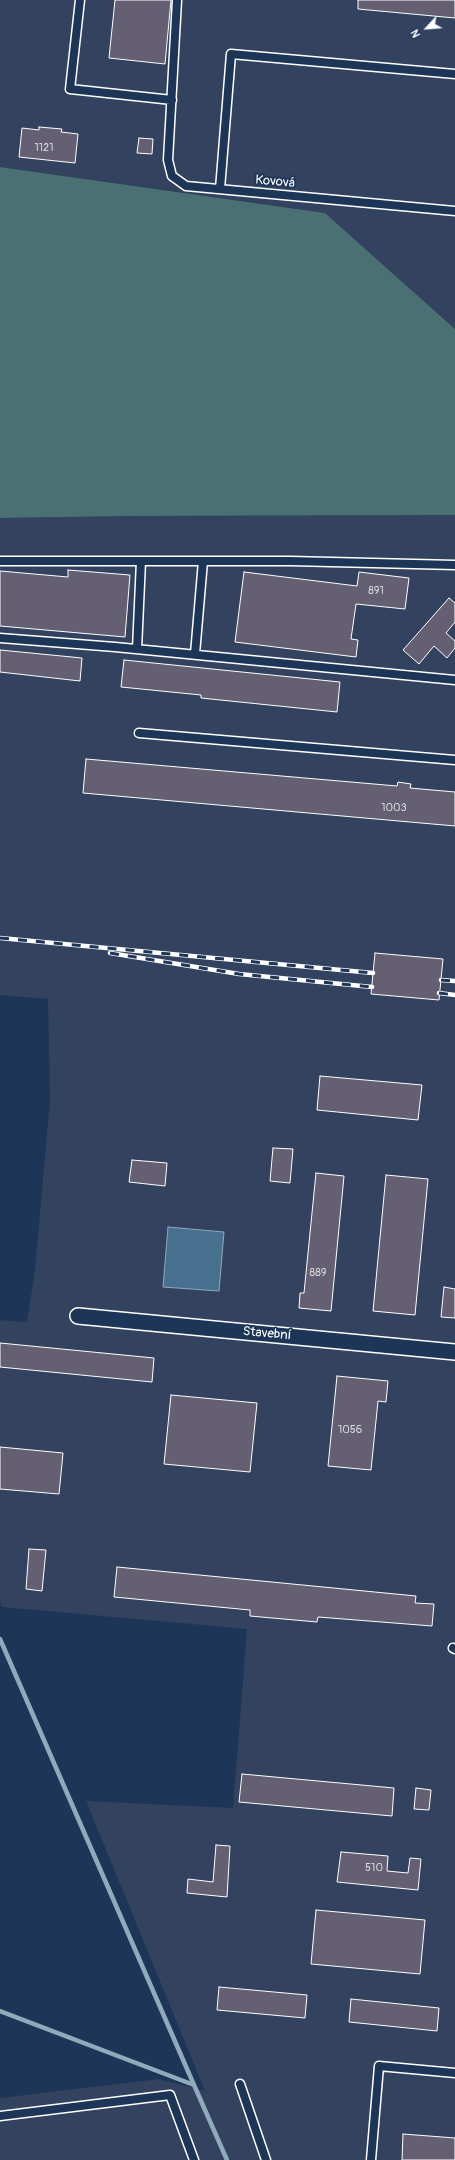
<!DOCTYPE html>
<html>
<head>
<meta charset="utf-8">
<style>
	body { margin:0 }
	#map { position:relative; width:455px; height:2160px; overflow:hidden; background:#1d3557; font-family:Pangolin,sans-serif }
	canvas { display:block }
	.north { position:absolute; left:407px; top:8px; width:40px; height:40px; -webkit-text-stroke:3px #1d3557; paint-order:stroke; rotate:244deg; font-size:11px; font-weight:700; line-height:16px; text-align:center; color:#fff }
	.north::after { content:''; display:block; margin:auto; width:14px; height:18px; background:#fff; clip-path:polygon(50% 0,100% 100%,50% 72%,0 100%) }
</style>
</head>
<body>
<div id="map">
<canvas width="455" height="2160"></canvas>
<div class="north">N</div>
</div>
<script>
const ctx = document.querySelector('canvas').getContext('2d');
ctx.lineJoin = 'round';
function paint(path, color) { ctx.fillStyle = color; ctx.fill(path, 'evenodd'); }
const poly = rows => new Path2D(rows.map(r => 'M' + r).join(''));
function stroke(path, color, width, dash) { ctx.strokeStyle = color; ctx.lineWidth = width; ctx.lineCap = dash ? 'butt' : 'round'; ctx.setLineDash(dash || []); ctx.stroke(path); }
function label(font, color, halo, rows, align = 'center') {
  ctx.font = font + ' Pangolin,sans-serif'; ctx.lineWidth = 3.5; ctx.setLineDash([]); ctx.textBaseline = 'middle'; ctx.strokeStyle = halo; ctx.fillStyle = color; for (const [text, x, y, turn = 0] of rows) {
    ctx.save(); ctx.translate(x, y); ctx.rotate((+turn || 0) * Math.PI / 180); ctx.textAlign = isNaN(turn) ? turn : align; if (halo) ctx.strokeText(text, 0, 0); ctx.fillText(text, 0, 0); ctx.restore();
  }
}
const built = poly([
	[0,0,455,0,455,329,325,213,0,167],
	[455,515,455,2160,0,2160,0,2098,159,2079,205,2091,86,1801,233,1808,247,1629,2,1607,0,1602,0,1320,27,1322,35,1270,50,1100,48,999,0,995,0,518,132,516]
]);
const green = poly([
	[0,167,325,213,455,329,455,515,132,516,0,518]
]);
const water = poly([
	[168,1227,224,1232,219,1291,163,1287,168,1227]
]);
const stream = poly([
	[0,1639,194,2085],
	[0,2011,194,2085,227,2160]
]);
const building = poly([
	[115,0,171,0,165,64,109,58,115,0],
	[358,0,455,0,455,18,358,9,358,0],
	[39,127,62,129,61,132,78,134,75,163,19,157,22,128,39,130,39,127],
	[139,138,153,139,152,154,137,153,139,138],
	[68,570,130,575,125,637,0,626,0,571,68,577,68,570],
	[244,572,357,586,359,572,409,578,405,609,356,604,351,639,358,640,356,657,235,642,244,572],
	[449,598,455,603,455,622,446,633,455,641,455,648,447,658,434,646,419,664,403,650,449,598],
	[0,650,82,658,80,681,0,672,0,650],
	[124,660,340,682,337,712,201,698,201,695,121,687,124,660],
	[86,759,397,786,398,782,411,784,410,788,455,792,455,826,83,793,86,759],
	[375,953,443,959,439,1000,371,994,375,953],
	[320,1076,422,1085,418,1120,317,1110,320,1076],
	[273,1148,293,1149,290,1183,270,1181,273,1148],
	[132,1160,167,1163,165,1186,129,1182,132,1160],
	[316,1173,344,1176,331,1311,299,1308,300,1293,304,1293,316,1173],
	[386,1175,428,1179,415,1315,373,1311,386,1175],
	[444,1287,455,1289,455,1318,441,1317,444,1287],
	[0,1343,154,1358,152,1382,0,1367,0,1343],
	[337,1376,388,1381,386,1402,378,1401,371,1470,328,1466,337,1376],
	[171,1395,257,1403,250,1472,164,1464,171,1395],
	[0,1447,63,1453,59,1494,0,1489,0,1447],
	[29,1549,46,1550,42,1591,26,1589,29,1549],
	[117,1567,416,1596,415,1603,434,1604,432,1626,318,1617,317,1622,250,1616,250,1610,114,1597,117,1567],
	[242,1774,394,1788,392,1816,239,1802,242,1774],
	[416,1788,431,1790,429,1810,414,1809,416,1788],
	[216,1845,230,1846,227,1897,187,1893,188,1879,213,1882,216,1845],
	[341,1852,388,1856,387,1871,408,1873,410,1858,421,1859,418,1890,337,1882,341,1852],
	[316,1910,425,1920,420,1974,311,1964,316,1910],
	[219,1987,307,1995,305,2018,217,2010,219,1987],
	[351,1999,439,2008,437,2031,349,2022,351,1999],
	[403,2134,455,2138,455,2160,402,2160,403,2134]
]);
const lane = poly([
	[80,0,70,89,172,100],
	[177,0,168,160,172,176,186,186,455,211],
	[220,189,231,54,455,74],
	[0,561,290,561,455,565],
	[0,638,115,647,455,680],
	[137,649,141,561],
	[195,654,203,561],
	[139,733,455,760],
	[453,1648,455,1649],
	[240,2084,266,2160],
	[0,2116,170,2095,194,2160],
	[371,2160,379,2066,455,2073]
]);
const street = poly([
	[78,1316,455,1352]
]);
const rail = poly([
	[0,938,373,973],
	[110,953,239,974,372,987],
	[441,980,455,981],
	[439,993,455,995]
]);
const numberNames = [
	["1121",44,148],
	["891",376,591],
	["1003",394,808],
	["889",318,1273],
	["1056",350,1430],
	["510",374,1868]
];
const streetNames = [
	["Kovová",275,182,5],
	["Stavební",267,1334,5]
];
paint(built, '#32425f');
paint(green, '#4b7073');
paint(water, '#46708d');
stroke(water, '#90a9bb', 1);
stroke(stream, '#90a9bb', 4.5);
paint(building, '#645f73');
stroke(building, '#fff', 1);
stroke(lane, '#fff', 11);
stroke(street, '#fff', 18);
stroke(lane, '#1d3557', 8);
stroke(street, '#1d3557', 15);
stroke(rail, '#fff', 4.5);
stroke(rail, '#1d3557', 3, [9]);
label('11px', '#d8d7dc', null, numberNames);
label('13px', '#fff', '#1d3557', streetNames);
</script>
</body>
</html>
